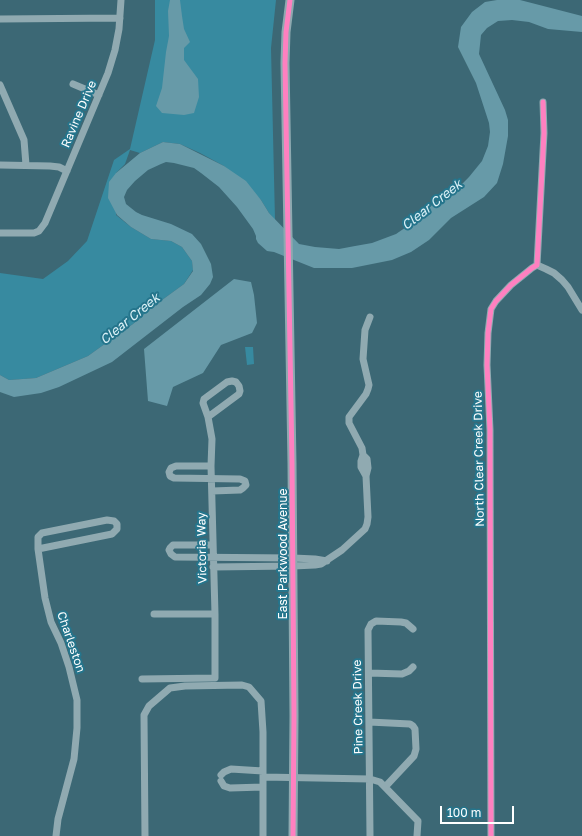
<!DOCTYPE html>
<html>
<head>
<meta charset="utf-8">
<style>
	body { margin:0 }
	#map { position:relative; width:582px; height:836px; overflow:hidden; background:#3c6875; font-family:"Golos Text",sans-serif }
	canvas { display:block }
	.scale { position:absolute; left:440px; top:806px; width:74px; height:18px; box-sizing:border-box; border:2px solid #fff; border-top:0; padding-left:5px; font-size:12px; line-height:14px; white-space:nowrap; color:#fff; -webkit-text-stroke:3px #25758c; paint-order:stroke }
</style>
</head>
<body>
<div id="map">
<canvas width="582" height="836"></canvas>
<div class="scale">100 m</div>
</div>
<script>
const ctx = document.querySelector('canvas').getContext('2d');
ctx.lineJoin = 'round';
function paint(path, color) { ctx.fillStyle = color; ctx.fill(path, 'evenodd'); }
const poly = rows => new Path2D(rows.map(r => 'M' + r).join(''));
function stroke(path, color, width, dash) { ctx.strokeStyle = color; ctx.lineWidth = width; ctx.lineCap = dash ? 'butt' : 'round'; ctx.setLineDash(dash || []); ctx.stroke(path); }
function label(font, color, halo, rows, align = 'center') {
  ctx.font = font + ' "Golos Text",sans-serif'; ctx.lineWidth = 4; ctx.setLineDash([]); ctx.textBaseline = 'middle'; ctx.strokeStyle = halo; ctx.fillStyle = color; for (const [text, x, y, turn = 0] of rows) {
    ctx.save(); ctx.translate(x, y); ctx.rotate((+turn || 0) * Math.PI / 180); ctx.textAlign = isNaN(turn) ? turn : align; if (halo) ctx.strokeText(text, 0, 0); ctx.fillText(text, 0, 0); ctx.restore();
  }
}
const green = poly([
	[155,0,276,0,271,48,275,220,269,213,261,200,224,166,200,153,180,144,163,142,140,153,130,150,125,164,116,173,116,215,131,227,151,239,171,241,182,247,192,261,193,270,184,284,151,308,133,324,120,333,88,356,36,378,9,380,0,375,0,273,43,279,68,261,87,241,114,160,130,149,155,40],
	[245,347,253,347,254,364,247,365]
]);
const water = poly([
	[170,0,180,0,182,16,184,29,190,42,184,48,184,60,198,79,199,97,194,113,184,115,162,113,156,106,162,88,166,52,169,36,168,11],
	[497,0,520,0,582,16,582,32,548,29,529,22,512,20,498,21,487,28,481,35,479,54,505,110,508,120,508,136,503,164,497,183,484,197,451,218,429,240,411,252,392,260,352,268,314,268,274,252,267,251,258,243,256,239,256,236,253,229,237,207,219,187,201,173,194,168,174,163,166,162,161,164,148,170,135,181,127,190,124,197,126,204,136,212,142,215,171,224,192,234,201,244,211,264,213,277,210,284,201,295,183,307,112,362,59,387,41,393,14,397,0,392,0,375,9,380,36,378,88,356,120,333,133,324,151,308,184,284,193,271,192,261,182,247,171,241,151,239,131,227,117,215,108,198,109,182,116,173,140,153,163,142,180,144,224,166,246,181,261,200,269,213,299,244,315,247,339,249,355,246,372,243,396,234,418,219,432,205,457,189,469,177,482,161,488,146,490,132,489,123,476,83,458,47,461,27,472,12,485,2],
	[234,279,251,282,254,295,257,323,252,333,221,345,203,373,173,387,167,406,148,401,144,349]
]);
const minor = poly([
	[0,19,120,18],
	[73,84,99,95],
	[0,85,24,140,26,165],
	[0,165,50,166,59,167,67,171],
	[0,233,34,233,39,231,45,223,108,73,115,50,119,29,121,0],
	[537,265,546,269,554,273,562,280,568,287,582,310],
	[232,381,236,382,239,386,240,391,239,394,208,417,203,403,204,399,227,382,232,381],
	[363,455,361,461,361,467,366,476],
	[211,466,176,466,171,468,169,472,170,476,174,478,240,479,245,481,246,485,243,488,240,490,212,491],
	[107,520,114,521,117,524,117,529,112,534,38,549,38,537,42,533,107,520],
	[213,545,173,545,170,548,169,550,171,554,175,557,293,558,315,559,327,561],
	[38,549,45,598,51,622,61,643,69,667,77,700,77,728,74,759,58,819,56,836],
	[213,567,293,566,315,565,321,564,342,550,365,529,367,524,368,517,366,476,368,468,367,459,363,455,362,448,349,423,349,417,366,394,368,389,369,385,363,359,365,330,370,317],
	[154,614,215,614],
	[369,673,402,674,409,671,413,667],
	[142,679,215,678,215,614,211,466,212,439,208,417],
	[369,722,410,724,413,726,415,729,416,749,414,756,385,787],
	[221,775,224,772,231,769,263,771],
	[263,777,370,779,380,782,418,821,417,836],
	[221,781,224,786,230,788,263,787],
	[145,836,144,715,149,706,170,688,185,686,242,685,249,687,261,701,263,732,263,836],
	[370,836,368,630,371,624,376,621,401,622,406,623,413,629],
	[491,836,490,430,487,365,488,333,491,309,496,301,511,285,532,268,537,265,544,133,543,102]
]);
const major = poly([
	[290,0,286,32,285,63,292,463,294,716,293,836]
]);
const cycleway = poly([
	[290,0,286,32,285,63,292,463,294,716,293,836],
	[491,836,490,430,487,365,488,333,491,309,496,301,511,285,532,268,537,265,544,133,543,102]
]);
const streetNames = [
	["Ravine Drive",79,114,-67],
	["North Clear Creek Drive",479,459,-91],
	["Victoria Way",202,548,-91],
	["East Parkwood Avenue",283,554,-90],
	["Charleston",71,642,71],
	["Pine Creek Drive",358,707,-91]
];
const waterNames = [
	["Clear Creek",432,205,-38],
	["Clear Creek",130,319,-39]
];
paint(green, '#378aa0');
paint(water, '#679aa8');
stroke(minor, '#90aab1', 7);
stroke(major, '#8ea9b0', 9);
stroke(cycleway, '#ff80c0', 5);
label('12px', '#fff', '#25758c', streetNames);
label('italic 13px', '#dcf2f8', '#25758c', waterNames);
</script>
</body>
</html>
